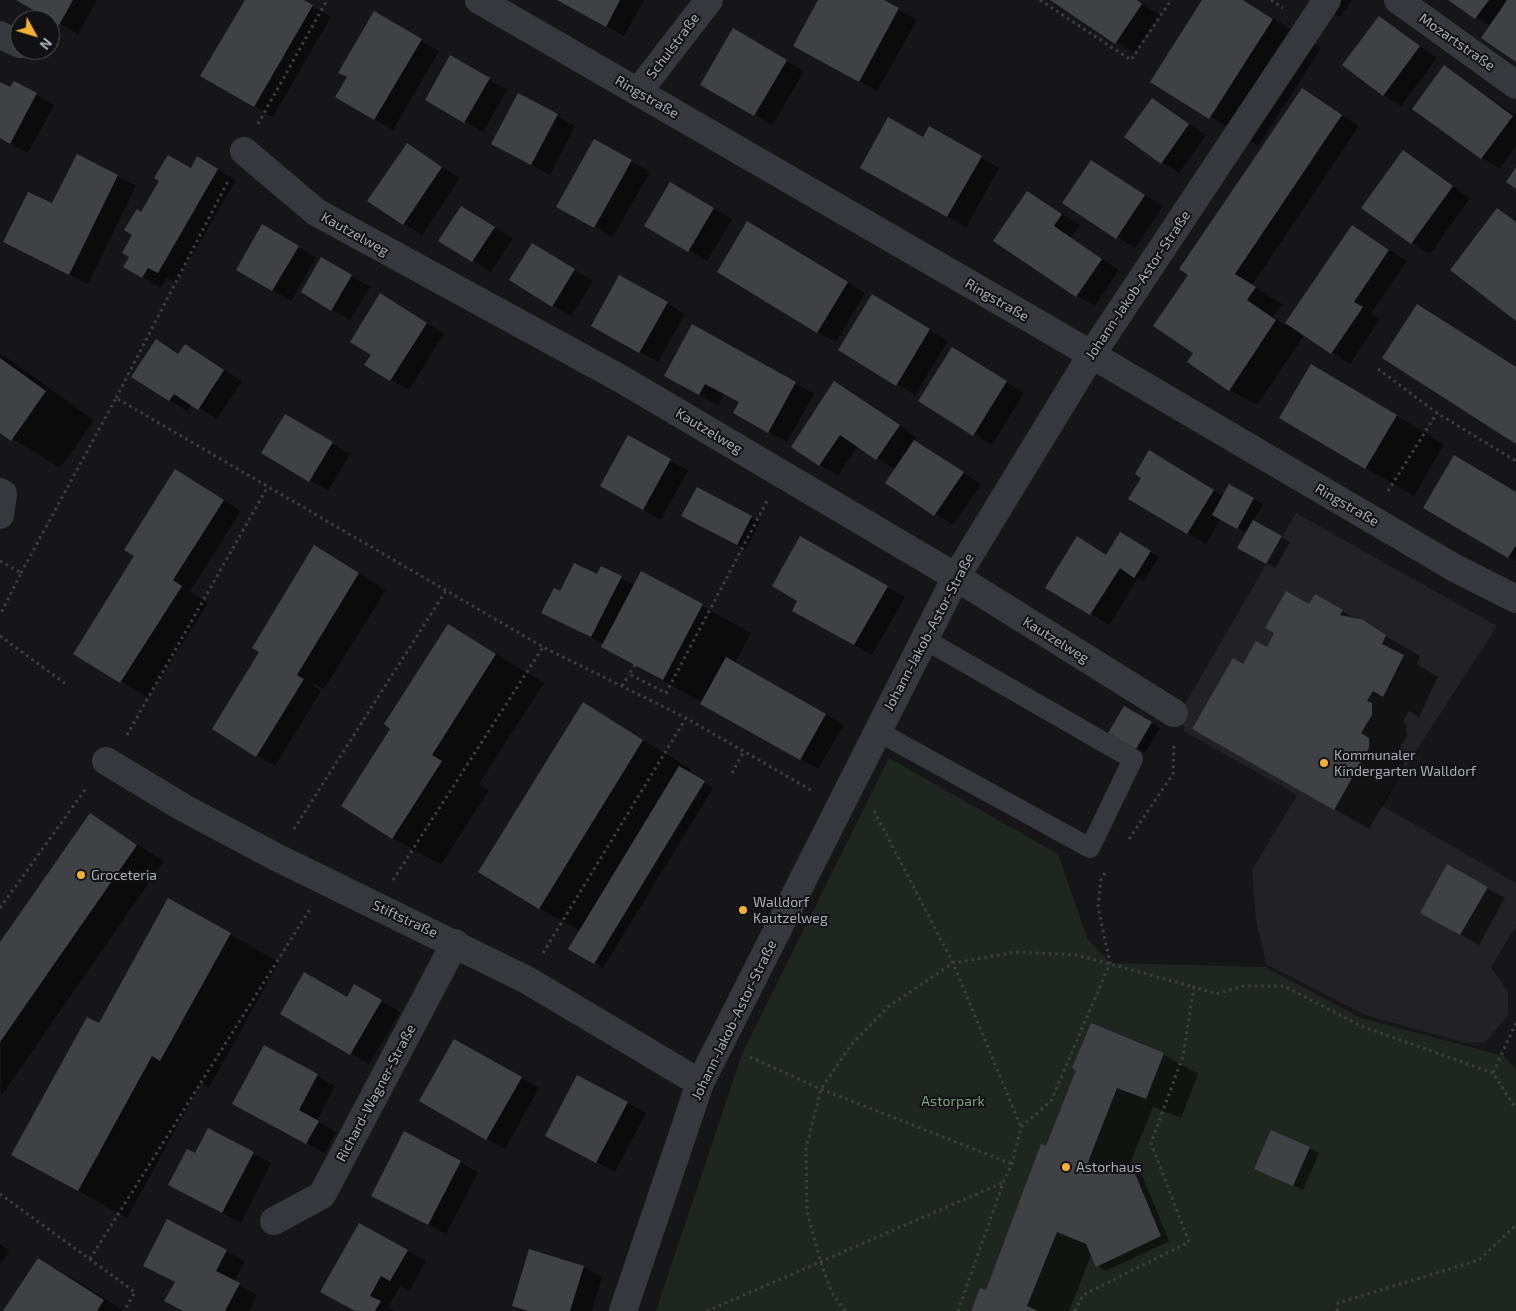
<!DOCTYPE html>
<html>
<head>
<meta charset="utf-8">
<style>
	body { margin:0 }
	#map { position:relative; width:1516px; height:1311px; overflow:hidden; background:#161618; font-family:"Exo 2",sans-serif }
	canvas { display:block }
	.north { position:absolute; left:10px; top:10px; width:50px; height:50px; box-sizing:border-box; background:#111113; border:1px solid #4d4f55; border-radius:50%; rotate:129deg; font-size:14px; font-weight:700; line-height:20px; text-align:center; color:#a8adb8 }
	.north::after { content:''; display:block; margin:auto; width:18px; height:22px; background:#f2b134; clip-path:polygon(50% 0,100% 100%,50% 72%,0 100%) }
</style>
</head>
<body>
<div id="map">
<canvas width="1516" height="1311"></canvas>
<div class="north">N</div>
</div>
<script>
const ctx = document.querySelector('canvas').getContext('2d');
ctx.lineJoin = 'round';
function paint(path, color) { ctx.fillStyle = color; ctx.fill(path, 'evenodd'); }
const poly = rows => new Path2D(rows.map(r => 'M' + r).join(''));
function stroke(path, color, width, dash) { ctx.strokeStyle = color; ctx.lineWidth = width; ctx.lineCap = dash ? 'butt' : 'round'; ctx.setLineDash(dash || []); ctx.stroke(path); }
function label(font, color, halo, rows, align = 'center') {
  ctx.font = font + ' "Exo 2",sans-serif'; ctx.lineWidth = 4; ctx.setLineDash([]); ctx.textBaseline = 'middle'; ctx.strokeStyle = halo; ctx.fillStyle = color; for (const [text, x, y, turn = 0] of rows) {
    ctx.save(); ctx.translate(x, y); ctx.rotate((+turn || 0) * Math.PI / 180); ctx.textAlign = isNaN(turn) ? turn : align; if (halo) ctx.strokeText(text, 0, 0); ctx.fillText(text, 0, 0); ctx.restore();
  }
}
const built = poly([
	[1296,513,1497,626,1381,805,1516,883,1516,926,1491,967,1508,992,1508,1015,1486,1042,1465,1043,1365,1015,1266,964,1256,920,1252,870,1297,795,1184,731,1181,711]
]);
const green = poly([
	[889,758,1058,854,1087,938,1110,963,1265,967,1361,1018,1504,1056,1516,1070,1516,1311,656,1311,742,1054]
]);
const shadow = poly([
	[19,0,97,0,78,34],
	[246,0,302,0,331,17,273,117,202,76],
	[559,0,644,0,624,36],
	[820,0,882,0,917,20,877,91,813,56],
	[1053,0,1137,0,1160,15,1134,53],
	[1204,0,1244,0,1321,48,1258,146,1152,81],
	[1310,0,1352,0,1340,17],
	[1450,0,1516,0,1516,61,1490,26],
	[374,13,439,51,393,130,337,97,348,77],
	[1379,18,1437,58,1401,106,1383,95],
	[734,30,804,71,773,125,702,84],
	[450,57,507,90,483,132,426,99],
	[1444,66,1516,116,1516,146,1500,168,1482,158],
	[0,83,10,89,36,94,54,105,28,153,0,138],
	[1302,89,1359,126,1252,285,1282,304,1273,317,1285,325,1352,226,1407,261,1371,313,1380,319,1350,364,1304,335,1257,405,1230,390,1194,353,1188,277],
	[1153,100,1206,135,1179,173,1161,162],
	[557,115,575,126,550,175,511,154],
	[930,128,999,168,966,227,861,167,924,138],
	[595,141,650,172,613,237,558,206],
	[407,145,460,178,422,235,369,201],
	[1403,152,1470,198,1430,254,1362,208],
	[78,156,136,186,88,284,5,242,53,205],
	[198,158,236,180,176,283,167,278,161,288,125,267,131,257,134,235,141,213,191,169],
	[1091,161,1163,206,1135,248,1064,203],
	[671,183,732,219,707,261,646,225],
	[1028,192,1080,225,1071,238,1119,270,1095,306,1077,296],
	[479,218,513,238,491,272,440,240],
	[263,226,316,258,291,301,237,269],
	[766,233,865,293,836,342,817,332],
	[550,255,593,281,571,316,510,280],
	[322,259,370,287,350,320,302,292],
	[667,303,685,314,658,362,611,336],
	[399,305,444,334,409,390,391,380],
	[891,307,948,341,915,395,897,384],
	[692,326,814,394,787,442,735,413,741,402,724,393,718,405,666,375],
	[156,341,179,354,185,345,242,381,217,419,192,404,187,411,169,400],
	[0,353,94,420,60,468,0,431],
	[970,359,1024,393,992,445,920,401],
	[835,383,917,437,914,441,981,484,953,525,887,483,896,470,858,446,838,475,819,465],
	[1397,416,1444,444,1414,496,1366,468],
	[303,426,350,454,328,491,262,452],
	[670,460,688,470,661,520,602,486],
	[1167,462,1224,497,1230,486,1263,504,1253,521,1290,542,1275,568,1239,547,1247,533,1221,518,1206,544,1187,533],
	[194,481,241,511,190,591,208,603,148,698,75,653,136,556],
	[1516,493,1516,561,1425,508],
	[751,517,760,522,746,549,692,521],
	[801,538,905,597,872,655,793,610,799,600],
	[1130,539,1159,557,1144,581,1138,578,1109,625,1047,587,1107,556],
	[342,563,386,590,324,689,313,683,312,685,321,691,275,766,257,756],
	[642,573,751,633,735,663,844,725,818,769,603,646,604,644,543,612,560,592,597,576,621,578,635,586],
	[1316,596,1420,656,1417,664,1438,677,1419,717,1409,711,1402,722,1406,724,1407,736,1395,754,1404,760,1404,769,1369,829,1194,729,1243,665,1267,649,1310,606],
	[448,625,544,683,479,784,489,790,441,865,393,838,392,728],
	[583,704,691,769,689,772,713,788,603,968,570,948,580,931,539,908],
	[1124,707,1160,728,1145,753,1110,732],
	[90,815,164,861,1,1096,0,945],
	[1487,888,1505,898,1479,945,1440,923],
	[230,934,279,962,209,1088,201,1083,127,1218,13,1154,100,1025],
	[354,986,400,1012,369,1064,281,1014,347,998],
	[455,1040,539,1088,505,1149,420,1101],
	[1163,1054,1198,1074,1181,1118,1153,1107,1127,1171,1133,1170,1142,1175,1169,1241,1106,1271,1097,1266,1092,1253,1069,1311,972,1311,987,1292,1078,1070],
	[317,1075,335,1086,317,1121,336,1132,325,1153,252,1114],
	[628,1103,646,1113,615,1172,565,1146],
	[1272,1131,1319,1153,1303,1190,1256,1169],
	[253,1153,271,1163,241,1223,188,1195,196,1154],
	[460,1162,478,1172,446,1234,391,1206],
	[168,1221,245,1261,234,1282,257,1295,249,1311,184,1311,176,1282,162,1276],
	[360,1224,426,1261,409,1291,400,1286,388,1307,395,1311,357,1311],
	[0,1244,10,1251,0,1265],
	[39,1259,87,1287,124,1311,5,1311],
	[584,1267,602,1277,592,1311,523,1311,514,1306]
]);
const building = poly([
	[16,0,73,0,59,25],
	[245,0,304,0,313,5,254,107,200,76],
	[557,0,620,0,606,27],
	[818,0,884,0,899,8,859,82,793,46],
	[1050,0,1137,0,1142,4,1115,44],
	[1202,0,1243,0,1273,19,1209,119,1150,82],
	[1448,0,1489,0,1475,19],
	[1507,0,1516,0,1516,62,1481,38],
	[374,11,422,39,374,120,335,97,347,77,338,73],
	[1379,16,1420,46,1383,96,1342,65],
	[733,28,787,60,754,116,700,85],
	[450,55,490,78,464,123,425,100],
	[1444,65,1513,116,1481,159,1412,109],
	[14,81,37,93,10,144,0,138,0,82,10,87],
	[1302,88,1342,115,1235,274,1256,287,1247,300,1276,320,1229,391,1187,362,1193,353,1153,326,1188,275,1179,269],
	[518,93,558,114,531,165,491,144],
	[1152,98,1189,124,1161,164,1124,137],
	[888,117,923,137,929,126,982,156,947,217,860,168],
	[594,139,632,160,594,228,556,207],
	[407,143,442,167,403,225,367,201],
	[1403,150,1453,186,1411,244,1361,208],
	[77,154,118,175,69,275,3,242,28,192,52,203],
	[168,155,191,168,197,156,218,169,158,273,148,268,142,278,123,267,129,257,122,253,132,235,124,230,137,209,141,212,159,181,154,178],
	[1091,160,1145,195,1116,239,1062,203],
	[1516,167,1516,189,1506,182],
	[670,182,714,208,688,252,644,226],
	[1027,191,1062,214,1054,226,1102,259,1076,297,993,241],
	[461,206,495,227,472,262,438,241],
	[1497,208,1516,222,1516,321,1450,270],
	[747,221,848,282,817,333,717,272],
	[262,224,299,246,272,291,236,270],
	[1352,225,1389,250,1354,302,1363,307,1331,354,1285,323],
	[532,243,575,269,552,307,509,280],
	[321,257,352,275,331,311,301,292],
	[619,275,668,302,639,353,591,326],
	[380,293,427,323,390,381,364,365,371,355,350,342],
	[872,294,930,329,896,386,838,350],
	[1417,304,1516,367,1516,444,1382,358],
	[692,324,796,382,768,433,733,413,739,402,705,384,699,395,664,376],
	[156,339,178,354,185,344,224,370,198,410,174,394,169,401,131,377],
	[952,347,1007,381,973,436,918,401],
	[0,358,46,391,11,441,0,433],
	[1311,364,1397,415,1365,469,1279,418],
	[834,381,900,425,876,460,840,435,819,466,791,447],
	[285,414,333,442,309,482,261,453],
	[628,435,671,459,643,510,600,486],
	[914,440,964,472,934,516,885,483],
	[1149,450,1214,490,1187,534,1128,499,1141,478,1135,474],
	[1454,455,1516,492,1516,545,1508,558,1423,508],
	[175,469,224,500,173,580,182,586,120,683,73,654,134,556,124,550],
	[1229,484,1254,498,1237,529,1212,515],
	[697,487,752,516,737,545,681,516],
	[1253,520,1282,536,1266,564,1237,548],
	[1120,532,1151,551,1134,578,1120,568,1090,615,1045,588,1077,536,1106,555],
	[800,536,888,586,854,645,792,611,797,601,772,586],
	[314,545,359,573,297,675,304,679,256,757,212,729,259,652,252,648],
	[574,563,597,574,601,566,622,576,591,637,541,613,554,588,560,591],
	[641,571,703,604,663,680,601,647],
	[1286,591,1309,604,1315,594,1343,610,1340,615,1363,620,1386,635,1382,644,1404,655,1383,697,1373,691,1367,701,1372,703,1372,715,1361,733,1369,738,1369,748,1334,810,1192,729,1233,658,1243,664,1256,641,1267,647,1274,633,1265,628],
	[448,624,496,654,432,755,442,761,392,839,341,806,390,729,384,724],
	[726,657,826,714,800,760,700,704],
	[583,702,643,740,539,909,478,872],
	[1124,706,1152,722,1136,749,1108,733],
	[679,766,705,781,594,964,568,949],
	[90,813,137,845,0,1042,0,942],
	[1447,864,1488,887,1460,935,1420,913],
	[168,898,231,933,160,1061,152,1056,78,1191,11,1155,87,1017,99,1023],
	[304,972,347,997,354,984,382,1000,350,1055,280,1014],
	[1091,1023,1164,1053,1146,1099,1117,1088,1088,1162,1114,1173,1133,1169,1161,1236,1096,1267,1086,1244,1057,1232,1027,1306,1038,1311,971,1311,980,1288,986,1290,1041,1144,1046,1146,1076,1070,1072,1068],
	[454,1039,522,1077,486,1140,419,1101],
	[264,1045,318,1074,299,1110,319,1121,306,1144,232,1104],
	[577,1075,628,1102,596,1163,545,1136],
	[208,1128,254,1152,222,1213,168,1185,187,1149,195,1153],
	[1271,1130,1310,1147,1293,1186,1254,1169],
	[404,1131,461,1161,428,1225,371,1196],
	[167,1219,227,1250,216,1271,240,1283,225,1311,183,1311,164,1301,175,1282,143,1266],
	[359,1223,408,1250,390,1281,381,1276,370,1296,381,1301,375,1311,355,1311,320,1292],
	[529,1249,584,1266,570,1311,528,1311,512,1306],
	[38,1258,104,1300,97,1311,3,1311]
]);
const path = poly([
	[1040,0,1131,60,1171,0],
	[1271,0,1283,8],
	[258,124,327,0],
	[1378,369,1437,413,1516,461],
	[116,398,228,181],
	[1388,491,1437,413],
	[0,561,21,573,0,615],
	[21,573,116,398,543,647,686,718,811,790],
	[0,636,66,684],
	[635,665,629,674,666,693,767,501],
	[622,686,629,674],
	[127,735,267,488],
	[732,773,744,751],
	[874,811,953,963,1021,1127],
	[294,829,447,589],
	[1129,839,1173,774,1174,744],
	[393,880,543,647],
	[0,908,87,787],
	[543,953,686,718],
	[1516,1023,1493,1073,1516,1109],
	[750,1057,821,1089,1012,1164],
	[0,1194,135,1292,124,1311],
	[90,1259,310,909],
	[707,1311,1002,1183],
	[845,1311,832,1293,821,1263,807,1212,806,1148,821,1089,851,1045,889,1006,953,963,1016,952,1077,955,1194,987],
	[958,1311,1003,1183,1012,1164,1021,1127,1051,1101,1110,963,1098,907,1101,880,1105,873],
	[1075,1311,1083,1295,1189,1242,1151,1143,1183,1056,1194,987,1216,994,1243,986,1284,986,1361,1026,1493,1073],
	[1337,1311,1338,1303,1479,1260,1516,1225]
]);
const lane = poly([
	[877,731,1090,848,1133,759,924,639]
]);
const street = poly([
	[479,0,1046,328,1453,567,1516,599],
	[1398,0,1516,85],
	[0,35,20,44],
	[638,92,709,0],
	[244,151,316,212,623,380,956,577,1174,713],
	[0,492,3,494,0,515],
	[106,761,184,808,276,857,527,980,700,1083],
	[274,1221,322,1195,455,943],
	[623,1311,700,1083,956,577,1092,354,1327,0]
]);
const markers = [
	[1324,763,5,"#f2b134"],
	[81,875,5,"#f2b134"],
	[743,910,5,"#f2b134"],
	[1066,1167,5,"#f2b134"]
];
const streetNames = [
	["Mozartstraße",1457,42,35],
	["Schulstraße",673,46,-53],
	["Ringstraße",647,97,30],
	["Kautzelweg",355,234,29],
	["Johann-Jakob-Astor-Straße",1138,285,-56],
	["Ringstraße",997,300,30],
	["Kautzelweg",709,431,31],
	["Ringstraße",1347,505,30],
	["Johann-Jakob-Astor-Straße",929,632,-62],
	["Kautzelweg",1056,640,32],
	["Stiftstraße",405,919,25],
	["Johann-Jakob-Astor-Straße",734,1020,-64],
	["Richard-Wagner-Straße",376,1093,-62]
];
const poiNames = [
	["Kommunaler",1334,755],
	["Kindergarten Walldorf",1334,771],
	["Groceteria",91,875],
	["Walldorf",753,902],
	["Kautzelweg",753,918],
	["Astorhaus",1076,1167]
];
const parkNames = [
	["Astorpark",953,1101]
];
paint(built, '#222225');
paint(green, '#1e261f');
paint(shadow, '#0007');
paint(building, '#404145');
stroke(path, '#3d3f44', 3, [2.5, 4]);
stroke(lane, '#37383d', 20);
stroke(street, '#37383d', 28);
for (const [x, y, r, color] of markers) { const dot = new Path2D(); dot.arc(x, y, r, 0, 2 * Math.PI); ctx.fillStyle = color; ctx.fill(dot); stroke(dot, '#111113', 2); }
label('14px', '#a8adb8', '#111113', streetNames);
label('14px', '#a8adb8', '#111113', poiNames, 'left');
label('14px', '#7fa381', '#111113', parkNames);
</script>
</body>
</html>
